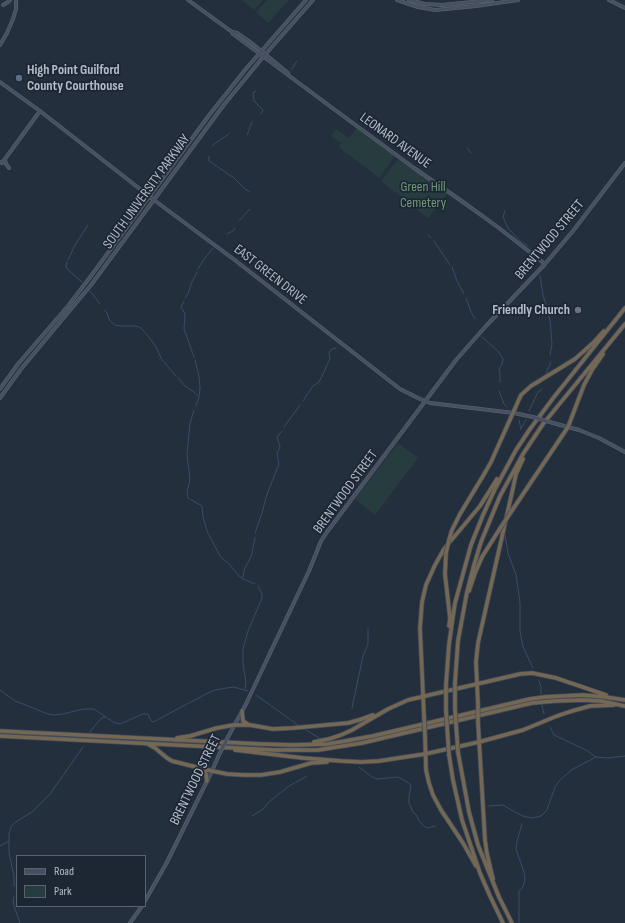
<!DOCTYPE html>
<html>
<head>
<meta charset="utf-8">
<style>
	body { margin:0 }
	#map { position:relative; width:625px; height:923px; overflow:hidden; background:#242f3e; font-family:"Sofia Sans Condensed",sans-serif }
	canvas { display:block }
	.legend { position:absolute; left:16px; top:855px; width:130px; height:52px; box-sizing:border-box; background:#1d2633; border:1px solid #59626f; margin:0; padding:5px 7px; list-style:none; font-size:12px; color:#b4bcc9 }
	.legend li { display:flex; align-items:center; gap:8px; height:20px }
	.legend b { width:20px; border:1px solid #59626f }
</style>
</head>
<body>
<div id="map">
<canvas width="625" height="923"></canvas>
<ul class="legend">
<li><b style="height:5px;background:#465061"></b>Road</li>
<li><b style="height:11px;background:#263c3f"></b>Park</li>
</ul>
</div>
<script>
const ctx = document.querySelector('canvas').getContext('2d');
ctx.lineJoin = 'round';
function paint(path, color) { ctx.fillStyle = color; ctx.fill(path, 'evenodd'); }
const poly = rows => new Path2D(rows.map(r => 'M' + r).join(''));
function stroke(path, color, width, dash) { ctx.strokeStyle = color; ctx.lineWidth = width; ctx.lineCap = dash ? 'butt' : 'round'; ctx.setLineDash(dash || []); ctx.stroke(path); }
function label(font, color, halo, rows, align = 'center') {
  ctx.font = font + ' "Sofia Sans Condensed",sans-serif'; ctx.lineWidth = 3.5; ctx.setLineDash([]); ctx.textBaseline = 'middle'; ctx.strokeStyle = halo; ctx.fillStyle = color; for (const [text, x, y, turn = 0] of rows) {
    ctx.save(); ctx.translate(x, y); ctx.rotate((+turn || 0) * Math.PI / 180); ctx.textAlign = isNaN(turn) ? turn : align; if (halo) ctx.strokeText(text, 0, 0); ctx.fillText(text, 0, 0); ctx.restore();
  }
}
const green = poly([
	[242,0,263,0,254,10],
	[267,0,289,0,268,23,256,12],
	[357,128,395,156,379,178,345,152,339,146,341,143,331,136,336,129,349,138],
	[398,159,448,193,428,218,381,181],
	[398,443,418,458,375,515,355,499]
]);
const stream = poly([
	[291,70,297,61],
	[256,91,253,93,254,101,263,110,261,114],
	[247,135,252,122],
	[213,146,214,144,229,134],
	[467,148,471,153],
	[209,156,209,161,234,178,245,189,250,192],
	[505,211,503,217,508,228,520,241,528,246],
	[239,221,250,209],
	[227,234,233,231,235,228],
	[428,235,431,238],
	[434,241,450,265],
	[68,260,75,245,88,225],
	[67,262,66,266,67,269,82,282],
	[452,267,457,281,464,294],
	[198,269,204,259,213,248],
	[540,276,543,295,550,320,552,344,550,355],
	[90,291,100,304],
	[185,298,188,294,191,284,197,272],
	[466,298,471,312,475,319],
	[184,301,181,307,185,314,184,329,194,357],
	[104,310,107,313,110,321,115,325,121,326,134,326,139,327,143,330,148,336,156,347,162,360,176,376],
	[482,337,498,351,503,359,502,364,499,369,500,373,500,382],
	[195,360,199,376,200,388,199,397,196,406],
	[546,373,551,362],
	[178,378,185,386,194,392,198,396],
	[499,391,504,404,507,407],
	[303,401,313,386,319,382,330,359,329,352,332,349,336,348],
	[194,410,190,423,188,443,187,454,190,480,187,491,188,498,202,506,203,517,207,531,220,556,230,565,239,576,243,579,255,584],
	[529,411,538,392,542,389],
	[519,420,521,429],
	[284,427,300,405],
	[521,429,526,420],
	[255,533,262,513,267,494,279,464,277,453,280,447,277,437,282,431],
	[505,535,508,553,516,575,520,603,520,631,523,647,533,668],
	[243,578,244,570,247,564,251,557,255,538],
	[539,681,541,687,541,694],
	[245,689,246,682,243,664,243,649,248,631,262,598,262,594,258,586],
	[0,690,15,701,23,704,48,714,54,715,63,714,83,709,94,709,113,722,120,724,143,714,148,714,151,721,153,722,155,721,206,694,215,690,233,687,248,691],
	[256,695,298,725],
	[542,705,544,714],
	[352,708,363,656,368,644,368,629],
	[550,727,554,735,586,750,596,757],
	[306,730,321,739],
	[90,732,98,722,102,718,105,717],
	[359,767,372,777,377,779,398,777,409,783,411,786,409,796,409,803,413,812,417,816,419,821,424,826,427,828,436,826],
	[489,806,503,805,513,811,523,816,532,818,541,816,547,810,555,787,560,780,573,769,596,757,608,758,625,756],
	[252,816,262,810,270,801,289,786,307,776],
	[0,846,9,841],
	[14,886,14,876,9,853,9,834,11,827,14,823,32,812,50,794,83,747],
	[14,897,13,900,14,906,20,923],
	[519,923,519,891,521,890,524,884,525,877,524,872,516,849,517,841,522,824]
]);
const secondary = poly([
	[188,0,232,32,233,34,331,107,414,168,463,202,499,228,545,264],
	[397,0,418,7,435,10,476,6,518,0],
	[409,0,425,4,442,5,492,0],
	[609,0,625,8],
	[3,5,8,2,10,0],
	[233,32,237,33,254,45,288,73],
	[0,45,7,33,13,19,16,9,16,0],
	[0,82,40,111,154,200,236,261,400,389,418,398,430,403,514,413,533,417],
	[5,160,6,164,9,168],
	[0,162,2,163,40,111],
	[0,389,18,364,68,306,91,276,210,114,230,89,245,70,306,0],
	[0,398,21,369,91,285,223,106,263,57,313,0],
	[553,423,579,430,599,438,625,452],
	[228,737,246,704,271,651,309,571,321,541,327,532,456,360,486,326,545,264,573,231,625,163],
	[145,901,166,864,212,771,219,755],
	[130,923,142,906]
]);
const highway = poly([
	[511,512,568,427,584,385,592,370,603,354],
	[449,540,452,530,460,514,483,476,491,462,521,395,531,386,575,359,594,342,604,331],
	[446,553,445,574,450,618,449,626],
	[469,591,475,573,482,557,499,530],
	[455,683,458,641,467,592,474,565,481,542,500,496,523,454,543,424,625,324],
	[446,685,449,644,455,603,471,545,483,515,495,489,516,450,530,429,554,397,625,308],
	[455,697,455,709],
	[478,704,476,662,478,643,513,488,516,474,523,459],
	[242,711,243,721,249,725],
	[446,711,446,698],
	[424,716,420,628,422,602,426,585,435,565,444,549,480,506,497,479],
	[478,722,485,840,487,854,493,879],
	[0,731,260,744,293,745,328,744,373,736,530,699,545,697,583,695,605,697,625,700],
	[425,735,426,770,429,783,433,795,441,810,463,843,476,866],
	[0,736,275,750,318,750,362,743,532,703,555,701,584,700,601,701,625,706],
	[177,738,190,736,217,728,234,725,250,725,273,729,293,728,348,723,359,720,373,715],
	[314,742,329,739,341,735,352,730,388,709,408,700,520,674,532,673,556,678,606,695],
	[148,744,155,748,167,758,172,761,212,771,227,774,244,775,261,775,280,772,311,763,327,762],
	[235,750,303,758,342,761,361,762,379,761,425,754,479,742,523,730,557,716,572,711,590,706,614,705],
	[458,752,469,812,478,845,499,897,512,923],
	[449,755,453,780,462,820,480,873,490,896,503,923],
	[203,770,206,774,207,781]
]);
const secondaryBridge = poly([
	[533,417,553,423],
	[219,755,228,737]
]);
const highwayBridge = poly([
	[499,530,511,512],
	[446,553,449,540],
	[455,683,455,697],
	[446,698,446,685],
	[478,704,478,722],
	[455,709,458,752],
	[446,711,449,755],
	[424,716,425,735]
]);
const markers = [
	[19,78,4,"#5c6f8a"],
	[578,310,4,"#6b7280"]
];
const poiNames = [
	["High Point Guilford",27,70],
	["County Courthouse",27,86],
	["Friendly Church",570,310,"right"]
];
const streetNames = [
	["LEONARD AVENUE",395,141,36],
	["SOUTH UNIVERSITY PARKWAY",147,192,-54],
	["BRENTWOOD STREET",550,240,-50],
	["EAST GREEN DRIVE",270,275,38],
	["BRENTWOOD STREET",346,492,-54],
	["BRENTWOOD STREET",196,780,-64]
];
const parkNames = [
	["Green Hill",423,187],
	["Cemetery",423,203]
];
paint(green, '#263c3f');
stroke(stream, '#394c67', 1);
stroke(secondary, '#565f6c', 4);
stroke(highway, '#434c59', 5);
stroke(secondary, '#465061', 2.5);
stroke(highway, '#746855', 3.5);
stroke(secondaryBridge, '#565f6c', 4, []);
stroke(highwayBridge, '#434c59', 5, []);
stroke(secondaryBridge, '#465061', 2.5);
stroke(highwayBridge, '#746855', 3.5);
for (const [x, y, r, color] of markers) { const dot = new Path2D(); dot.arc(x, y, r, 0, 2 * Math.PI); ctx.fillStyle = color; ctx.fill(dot); stroke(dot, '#1d2633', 1.5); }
label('bold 14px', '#b4bcc9', '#1d2633', poiNames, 'left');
label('14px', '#b4bcc9', '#1d2633', streetNames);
label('14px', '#6b9a76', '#1d2633', parkNames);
</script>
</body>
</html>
